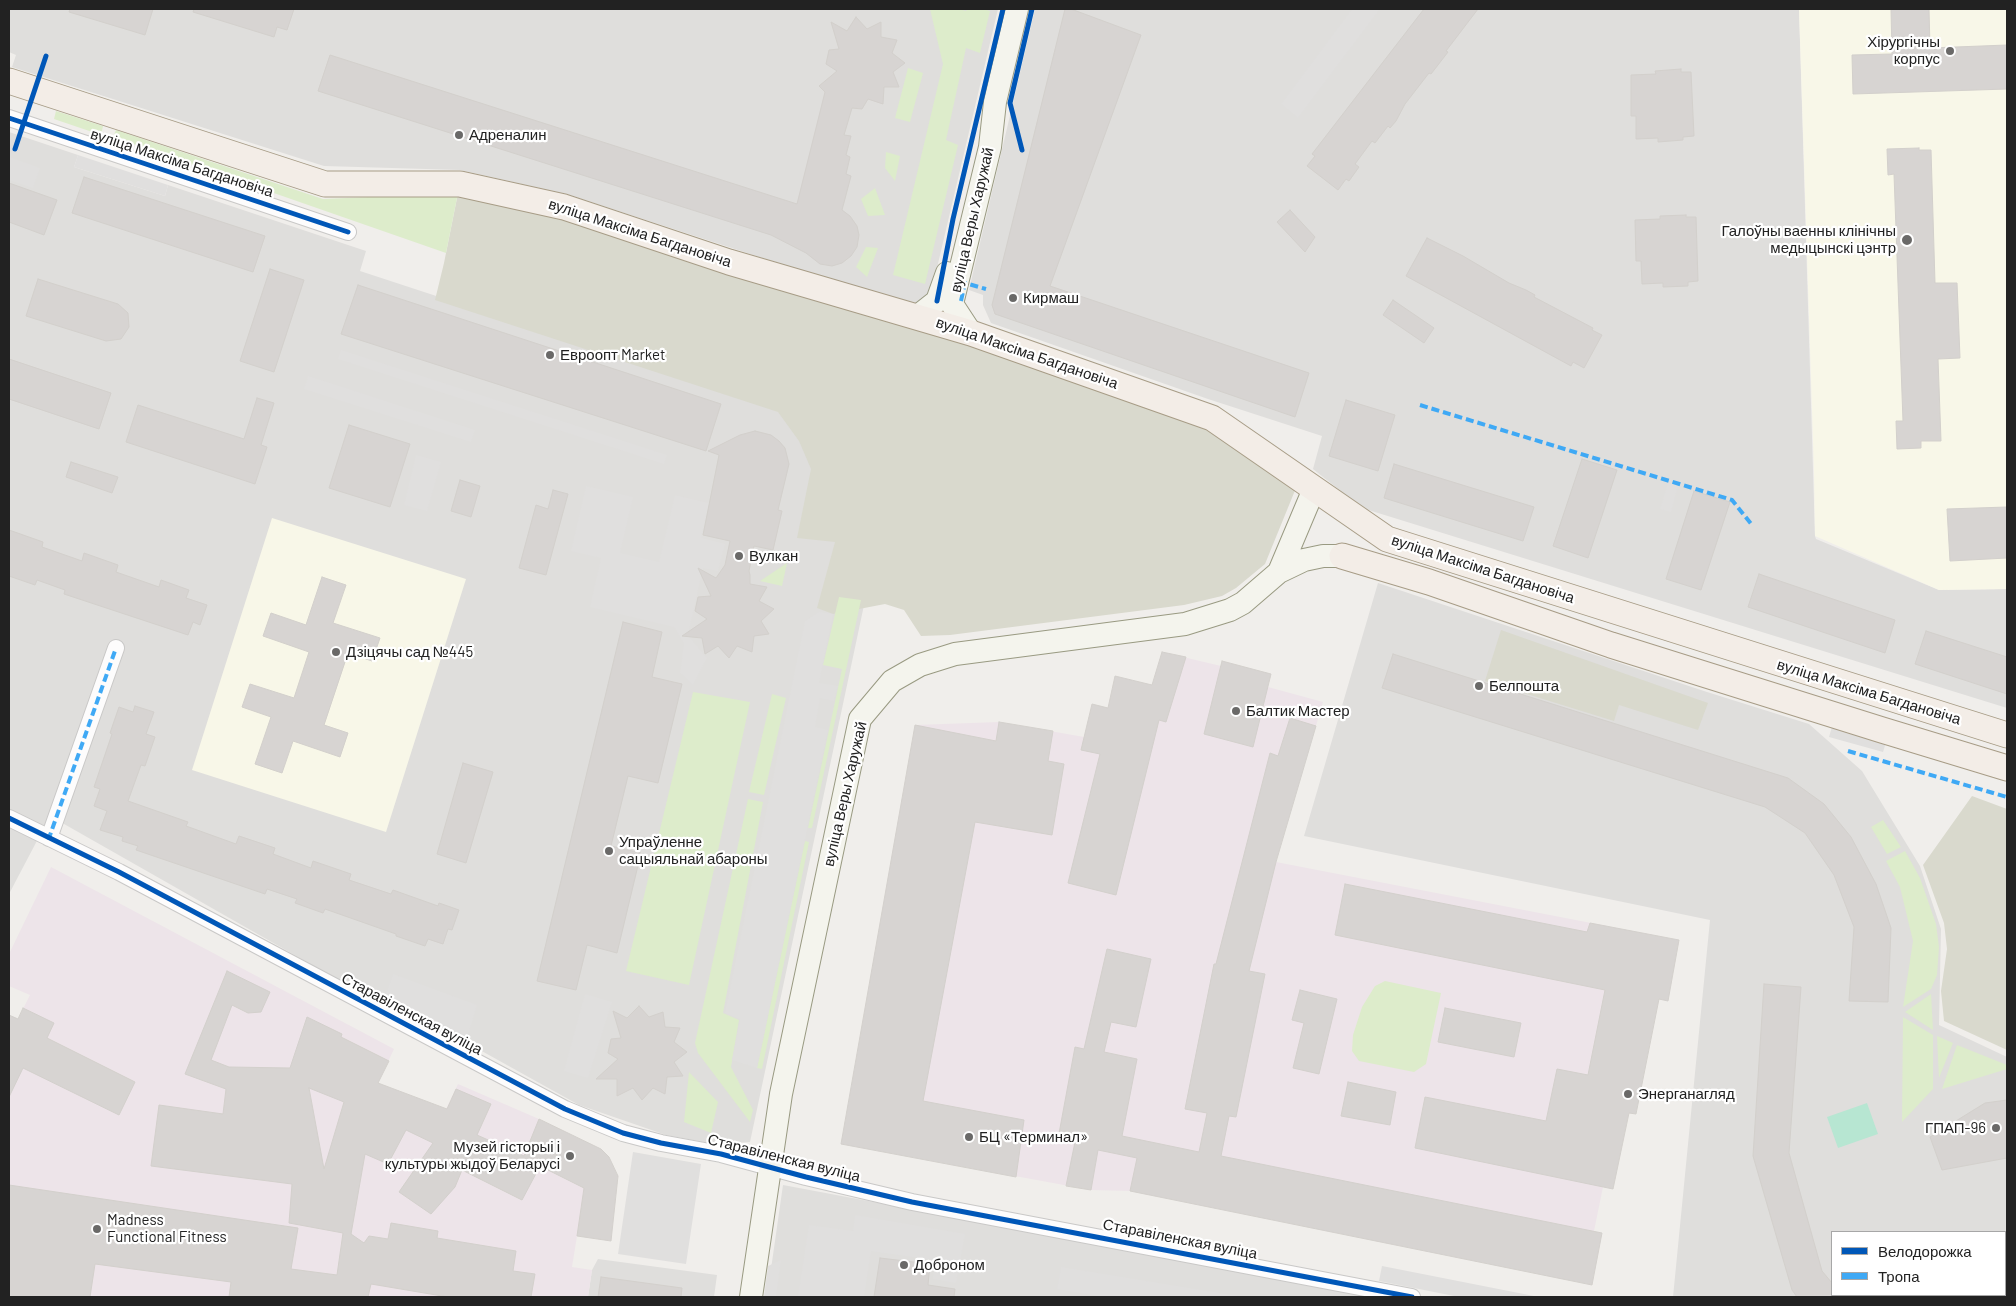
<!DOCTYPE html>
<html>
<head>
<meta charset="utf-8">
<style>
	body { margin:0 }
	#map { position:relative; width:2016px; height:1306px; overflow:hidden; background:#f0eeeb; font-family:Barlow,sans-serif }
	canvas { display:block }
	.frame { position:absolute; inset:0; border:10px solid #222; pointer-events:none }
	.legend { position:absolute; left:1831px; top:1231px; width:175px; height:65px; box-sizing:border-box; background:#fff; border:1px solid #a7a7a7; margin:0; padding:6px 9px; list-style:none; font-size:15px; color:#222 }
	.legend li { display:flex; align-items:center; gap:10px; height:25px }
	.legend b { width:25px; border:1px solid #a7a7a7 }
</style>
</head>
<body>
<div id="map">
<canvas width="2016" height="1306"></canvas>
<div class="frame"></div>
<ul class="legend">
<li><b style="height:6px;background:#0057b8"></b>Велодорожка</li>
<li><b style="height:6px;background:#3fa9f5"></b>Тропа</li>
</ul>
</div>
<script>
const ctx = document.querySelector('canvas').getContext('2d');
ctx.lineJoin = 'round';
function paint(path, color) { ctx.fillStyle = color; ctx.fill(path, 'evenodd'); }
const poly = rows => new Path2D(rows.map(r => 'M' + r).join(''));
function stroke(path, color, width, dash) { ctx.strokeStyle = color; ctx.lineWidth = width; ctx.lineCap = dash ? 'butt' : 'round'; ctx.setLineDash(dash || []); ctx.stroke(path); }
function label(font, color, halo, rows, align = 'center') {
  ctx.font = font + ' Barlow,sans-serif'; ctx.lineWidth = 4.5; ctx.setLineDash([]); ctx.textBaseline = 'middle'; ctx.strokeStyle = halo; ctx.fillStyle = color; for (const [text, x, y, turn = 0] of rows) {
    ctx.save(); ctx.translate(x, y); ctx.rotate((+turn || 0) * Math.PI / 180); ctx.textAlign = isNaN(turn) ? turn : align; if (halo) ctx.strokeText(text, 0, 0); ctx.fillText(text, 0, 0); ctx.restore();
  }
}
const residential = poly([
	[9,9,998,9,932,289,920,301,916,308,566,194,460,170,324,166,12,67,16,55,9,52],
	[1035,9,1799,9,1815,536,1816,539,1939,590,2007,589,2007,708,1362,508,1313,469,1322,436,1208,399,991,323,983,305,983,295,969,290],
	[9,132,78,155,74,167,165,196,168,185,366,251,360,271,732,393,813,400,867,591,750,1142,714,1144,666,1135,579,1105,433,1024,349,986,50,816,9,894],
	[1378,583,1707,692,1809,724,1862,771,1920,866,1941,929,1939,1025,2007,1057,2007,1297,1673,1297,1710,920,1304,836],
	[1832,1232,2005,1232,2005,1295,1832,1295],
	[783,1185,1380,1297,767,1297],
	[598,1259,717,1275,714,1297,588,1297,592,1270]
]);
const industrial = poly([
	[1162,652,1221,666,1222,661,1271,674,1268,687,1323,702,1276,862,1679,940,1668,1001,1659,999,1635,1114,1620,1111,1624,1137,1613,1189,1603,1187,1594,1231,1602,1233,1592,1285,1130,1191,1091,1190,841,1144,915,725,999,722,1084,737,1092,704,1108,708,1115,676,1152,685],
	[51,867,394,1049,378,1083,446,1109,458,1084,539,1119,601,1149,618,1176,611,1241,577,1236,572,1267,592,1270,588,1297,9,1297,9,1015,18,1019,30,995,9,986,9,954]
]);
const education = poly([
	[1799,9,2007,9,2007,589,1939,590,1815,536,1814,472],
	[272,518,466,579,386,832,192,770]
]);
const construction = poly([
	[458,193,562,217,988,349,1210,431,1296,488,1265,564,1236,588,1222,596,1184,605,950,635,921,636,904,610,885,604,833,614,817,608,835,542,797,538,811,469,799,441,778,412,435,300,444,263],
	[1501,630,1708,703,1698,730,1619,705,1614,721,1485,681],
	[1972,796,2007,809,2007,1050,1944,1021,1941,991,1947,949,1944,923,1923,865]
]);
const grass = poly([
	[930,9,959,9,966,11,967,9,983,9,990,11,980,53,966,48,946,140,958,145,925,284,893,275,943,64],
	[908,68,923,73,910,122,895,118],
	[56,111,103,126,101,135,54,119],
	[116,130,323,199,458,193,446,253,113,137],
	[886,152,900,156,895,181,885,168],
	[875,188,885,215,868,216,861,199],
	[866,247,878,248,867,277,856,267],
	[787,563,782,586,760,581],
	[839,597,861,600,812,828,808,828,842,669,823,665],
	[693,692,750,702,689,985,626,971],
	[772,694,786,698,764,795,749,792],
	[748,799,763,802,723,1013,739,1020,731,1067,753,1110,750,1122,698,1053,695,1043],
	[1883,820,1901,847,1887,854,1871,827],
	[805,841,809,842,762,1069,757,1068],
	[1905,851,1920,878,1936,924,1939,947,1937,975,1931,989,1903,1007,1913,941,1900,887,1886,861],
	[1385,981,1441,993,1426,1064,1414,1072,1359,1061,1352,1051,1353,1035,1362,1007,1375,986],
	[1931,994,1933,1030,1905,1012],
	[1903,1017,1933,1035,1933,1089,1902,1122],
	[1937,1036,1953,1043,1939,1078],
	[1957,1045,2007,1065,2007,1069,1942,1089],
	[689,1072,718,1102,711,1133,684,1122]
]);
const pitch = poly([
	[1867,1103,1878,1134,1838,1148,1827,1117]
]);
const parking = poly([
	[1352,9,1380,9,1298,118,1281,104],
	[78,155,168,185,165,196,74,167],
	[9,157,40,168,33,188,9,180],
	[341,350,667,455,664,464,338,359],
	[308,376,475,430,471,442,304,389],
	[416,455,441,462,427,511,404,505],
	[1668,483,1678,486,1671,512,1660,509],
	[586,486,633,497,620,553,659,562,675,495,709,503,701,538,725,544,718,571,703,568,688,635,707,658,693,685,680,673,684,644,674,627,590,607,601,558,571,551],
	[819,612,833,614,819,683,838,686,834,701,820,698,815,727,828,730,757,1068,732,1060,740,1019,725,1013,805,621],
	[1834,720,1888,736,1883,752,1829,737],
	[393,974,477,1005,464,1049,381,1007],
	[585,994,612,1002,588,1078,564,1071],
	[633,1152,701,1164,686,1264,618,1254],
	[855,1215,965,1234,956,1283,933,1279,934,1260,871,1251,864,1297,798,1297,809,1225,853,1231],
	[781,1260,776,1296,764,1297,768,1266],
	[1382,1266,1539,1297,1459,1297,1379,1281],
	[1061,1267,1244,1297,1104,1297,1057,1289]
]);
const building = poly([
	[70,9,153,9,145,35,69,12,70,9],
	[194,9,294,9,287,30,277,27,274,37,193,12,194,9],
	[1065,9,1071,9,1141,35,1050,286,1309,373,1295,417,995,314,992,305,1065,9],
	[1424,9,1478,9,1446,51,1448,52,1431,74,1429,73,1405,104,1396,121,1390,128,1388,126,1375,143,1372,141,1355,164,1359,167,1349,181,1346,179,1338,190,1307,166,1315,156,1312,154,1424,9],
	[1891,9,1929,9,1930,48,2007,45,2007,89,1853,94,1852,55,1892,54,1891,9],
	[856,17,867,29,881,22,881,37,897,40,892,53,905,63,893,72,899,87,884,87,883,104,868,99,862,109,852,108,844,135,851,136,846,155,850,157,846,174,851,176,842,210,850,216,857,226,859,235,857,247,851,256,842,263,832,266,820,264,806,253,771,235,318,91,330,55,797,204,825,92,819,86,837,71,826,64,829,50,839,49,831,22,847,31,856,17],
	[1681,69,1681,72,1691,72,1694,136,1683,137,1683,140,1658,142,1658,138,1636,139,1636,116,1631,116,1631,75,1656,74,1655,71,1681,69],
	[1919,148,1919,150,1931,150,1935,283,1957,283,1960,358,1938,359,1941,441,1921,441,1921,448,1897,449,1896,421,1903,421,1894,174,1888,175,1887,149,1919,148],
	[84,177,265,236,253,272,72,213,84,177],
	[9,183,57,200,44,235,9,222,9,183],
	[1290,210,1315,237,1305,252,1277,222,1290,210],
	[1686,215,1686,217,1696,217,1698,281,1688,282,1688,286,1663,287,1663,283,1642,284,1641,261,1636,261,1635,220,1660,219,1660,216,1686,215],
	[1427,238,1463,256,1509,283,1526,290,1535,295,1534,297,1593,328,1592,330,1602,335,1584,368,1573,362,1571,366,1406,276,1427,238],
	[270,269,304,280,274,372,240,361,270,269],
	[38,279,118,304,128,313,129,327,121,339,106,341,26,316,38,279],
	[358,285,721,404,706,451,341,334,358,285],
	[1393,300,1434,328,1424,343,1383,315,1393,300],
	[9,359,111,393,99,429,9,399,9,359],
	[257,398,274,403,261,445,267,447,255,484,126,442,138,405,244,439,257,398],
	[1346,400,1395,415,1378,471,1329,456,1346,400],
	[349,425,410,444,390,507,329,488,349,425],
	[755,431,771,435,779,441,785,448,789,464,778,510,782,511,773,550,754,546,749,571,750,575,750,584,767,587,759,601,774,609,761,621,769,634,754,636,752,652,737,646,729,658,718,646,705,654,702,638,682,636,707,619,695,611,698,597,711,596,698,568,716,578,725,565,730,541,703,535,719,455,708,451,740,435,755,431],
	[1582,459,1617,470,1588,558,1553,546,1582,459],
	[71,462,118,477,112,493,66,477,71,462],
	[1394,464,1534,507,1523,541,1384,498,1394,464],
	[460,480,480,486,471,517,451,511,460,480],
	[553,490,568,494,546,575,519,568,536,505,548,509,553,490],
	[1694,491,1730,502,1701,590,1666,579,1694,491],
	[2007,507,2007,558,1950,561,1947,509,2007,507],
	[9,530,43,542,42,547,82,561,84,553,118,565,116,572,159,587,161,580,189,590,186,598,207,605,200,625,193,622,188,635,64,594,65,590,37,580,35,585,9,576,9,530],
	[1759,574,1895,620,1885,653,1748,607,1759,574],
	[322,577,346,585,333,623,380,638,372,661,348,653,324,725,348,733,340,757,293,741,282,773,255,764,271,717,242,707,250,684,294,698,309,652,263,636,271,613,306,625,322,577],
	[623,622,662,632,652,677,682,684,658,783,628,776,611,846,641,853,617,953,587,945,576,990,537,981,623,622],
	[1926,631,2007,657,2007,694,1915,664,1926,631],
	[1162,652,1186,657,1166,722,1159,720,1116,895,1068,883,1100,754,1081,750,1092,704,1108,708,1115,676,1152,685,1162,652],
	[1393,654,1788,778,1824,804,1851,837,1876,884,1891,928,1888,1002,1849,1001,1854,927,1834,875,1805,833,1765,807,1382,688,1393,654],
	[1222,661,1271,674,1253,747,1204,734,1222,661],
	[135,706,154,712,146,734,155,737,145,766,141,765,128,801,188,822,186,826,236,844,239,836,275,848,273,854,311,868,313,861,351,874,349,880,391,894,393,890,438,906,439,903,459,910,452,930,448,929,443,944,428,939,425,946,396,936,396,934,325,909,323,913,295,903,297,899,267,889,265,894,136,850,138,846,122,841,123,837,100,830,107,811,94,806,100,789,94,787,112,734,110,733,119,707,133,712,135,706],
	[1290,718,1316,726,1276,862,1249,971,1265,974,1236,1117,1229,1116,1221,1156,1602,1233,1592,1285,1130,1191,1137,1158,1098,1150,1091,1190,1066,1186,1075,1142,1058,1139,1075,1047,1084,1049,1107,949,1151,959,1136,1027,1111,1022,1104,1052,1137,1059,1122,1136,1199,1152,1207,1113,1185,1109,1214,964,1216,964,1270,753,1278,756,1290,718],
	[999,722,1053,731,1048,761,1064,764,1052,835,975,822,923,1101,1024,1120,1016,1177,841,1144,915,725,996,741,999,722],
	[463,763,493,772,466,863,437,854,463,763],
	[1345,884,1587,932,1590,923,1679,940,1668,1001,1659,999,1636,1114,1629,1113,1613,1189,1415,1148,1425,1097,1546,1121,1557,1069,1588,1075,1605,990,1335,935,1345,884],
	[227,971,270,992,261,1012,248,1013,232,1005,211,1060,229,1067,290,1068,307,1017,342,1034,341,1037,389,1061,378,1083,447,1109,456,1089,491,1104,477,1135,524,1156,539,1119,601,1149,609,1157,618,1176,611,1241,577,1236,584,1188,540,1166,522,1200,462,1170,455,1187,431,1214,399,1192,433,1143,406,1130,388,1164,365,1154,351,1234,364,1243,369,1236,388,1239,391,1223,438,1231,437,1238,516,1251,513,1271,535,1274,531,1297,448,1297,371,1284,368,1297,229,1297,231,1282,95,1264,90,1297,9,1297,9,1185,298,1228,291,1269,337,1275,343,1233,289,1223,292,1184,151,1166,159,1105,223,1114,226,1089,185,1074,227,971],
	[309,1088,344,1102,324,1169,309,1088],
	[1764,984,1801,987,1789,1153,1822,1271,1832,1283,1832,1297,1797,1297,1792,1290,1753,1156,1764,984],
	[1300,990,1337,999,1319,1074,1293,1068,1304,1023,1292,1020,1300,990],
	[639,1006,649,1017,663,1012,665,1027,680,1028,674,1042,687,1052,674,1062,683,1076,667,1077,665,1094,653,1088,642,1100,633,1088,617,1096,617,1079,596,1079,618,1059,608,1053,611,1039,621,1038,613,1011,627,1018,639,1006],
	[23,1008,54,1023,47,1038,135,1082,119,1115,23,1068,9,1097,9,1015,18,1019,23,1008],
	[1445,1008,1521,1023,1514,1057,1438,1042,1445,1008],
	[1348,1082,1396,1092,1390,1125,1341,1116,1348,1082],
	[2007,1100,2007,1158,1942,1170,1930,1137,1985,1103,2007,1100],
	[880,1258,930,1264,928,1285,955,1289,954,1297,874,1297,880,1258],
	[601,1277,682,1288,681,1297,598,1297,601,1277]
]);
const street = poly([
	[9,118,348,232],
	[9,818,119,872,565,1109,623,1133,661,1143,721,1154,806,1177,912,1202,1412,1297],
	[49,838,116,648]
]);
const secondary = poly([
	[918,316,937,301,947,273],
	[971,333,952,304,990,147,995,102,1017,9],
	[1279,572,1314,489],
	[751,1297,781,1094,860,719,892,681,920,665,955,654,1185,624,1230,610,1243,603,1279,572,1304,560,1323,556,1342,556]
]);
const primary = poly([
	[9,81,325,184,460,184,564,207,729,262,971,333,1212,418,1387,539,2007,735],
	[1342,556,1429,582,1611,645,1882,730,2007,768]
]);
const quiet = poly([
	[961,301,965,283,986,289],
	[1420,405,1732,500,1752,525],
	[1848,751,2007,797],
	[47,837,49,838,116,648]
]);
const cycleway = poly([
	[9,118,348,232],
	[15,149,46,56],
	[1022,150,1010,103,1032,9],
	[937,301,953,219,1003,9],
	[9,818,119,872,565,1109,623,1133,661,1143,721,1154,806,1177,912,1202,1412,1297]
]);
const markers = [
	[1950,51,5,"#6a6968"],
	[459,135,5,"#6a6968"],
	[1907,240,6,"#6a6968"],
	[1013,298,5,"#6a6968"],
	[550,355,5,"#6a6968"],
	[739,556,5,"#6a6968"],
	[336,652,5,"#6a6968"],
	[1479,686,5,"#6a6968"],
	[1236,711,5,"#6a6968"],
	[609,851,5,"#6a6968"],
	[1628,1094,5,"#6a6968"],
	[1996,1128,5,"#6a6968"],
	[969,1137,5,"#6a6968"],
	[570,1156,5,"#6a6968"],
	[97,1229,5,"#6a6968"],
	[904,1265,5,"#6a6968"]
];
const poiNames = [
	["Хірургічны",1940,42,"right"],
	["корпус",1940,59,"right"],
	["Адреналин",469,135],
	["Галоўны ваенны клінічны",1896,231,"right"],
	["медыцынскі цэнтр",1896,248,"right"],
	["Кирмаш",1023,298],
	["Евроопт Market",560,355],
	["Вулкан",749,556],
	["Дзіцячы сад №445",346,652],
	["Белпошта",1489,686],
	["Балтик Мастер",1246,711],
	["Упраўленне",619,842],
	["сацыяльнай абароны",619,859],
	["Энерганагляд",1638,1094],
	["ГПАП-96",1986,1128,"right"],
	["БЦ «Терминал»",979,1137],
	["Музей гісторыі і",560,1147,"right"],
	["культуры жыдоў Беларусі",560,1164,"right"],
	["Madness",107,1220],
	["Functional Fitness",107,1237],
	["Доброном",914,1265]
];
const streetNames = [
	["вуліца Максіма Багдановіча",182,163,18],
	["вуліца Веры Харужай",972,220,-77],
	["вуліца Максіма Багдановіча",640,233,18],
	["вуліца Максіма Багдановіча",1027,353,19],
	["вуліца Максіма Багдановіча",1483,569,18],
	["вуліца Максіма Багдановіча",1869,692,17],
	["вуліца Веры Харужай",845,794,-77],
	["Старавіленская вуліца",412,1014,28],
	["Старавіленская вуліца",784,1158,14],
	["Старавіленская вуліца",1180,1239,11]
];
paint(residential, '#dfdedc');
paint(industrial, '#ede4e9');
paint(education, '#f8f7e8');
paint(construction, '#d9d9cd');
paint(grass, '#ddeccb');
paint(pitch, '#b7e6d2');
paint(parking, '#e0dfde');
paint(building, '#d7d4d2');
stroke(building, '#d3d0cc', 1);
stroke(street, '#c9c8c7', 18);
stroke(secondary, '#999a82', 24);
stroke(primary, '#a79c86', 27);
stroke(street, '#fdfcfc', 16);
stroke(secondary, '#f4f4ed', 22);
stroke(primary, '#f3ede7', 25);
stroke(quiet, '#3fa9f5', 4, [8, 4]);
stroke(cycleway, '#0057b8', 5);
for (const [x, y, r, color] of markers) { const dot = new Path2D(); dot.arc(x, y, r, 0, 2 * Math.PI); ctx.fillStyle = color; ctx.fill(dot); stroke(dot, '#fff', 2); }
label('15px', '#222', '#fff', poiNames, 'left');
label('15px', '#222', '#fff', streetNames);
</script>
</body>
</html>
